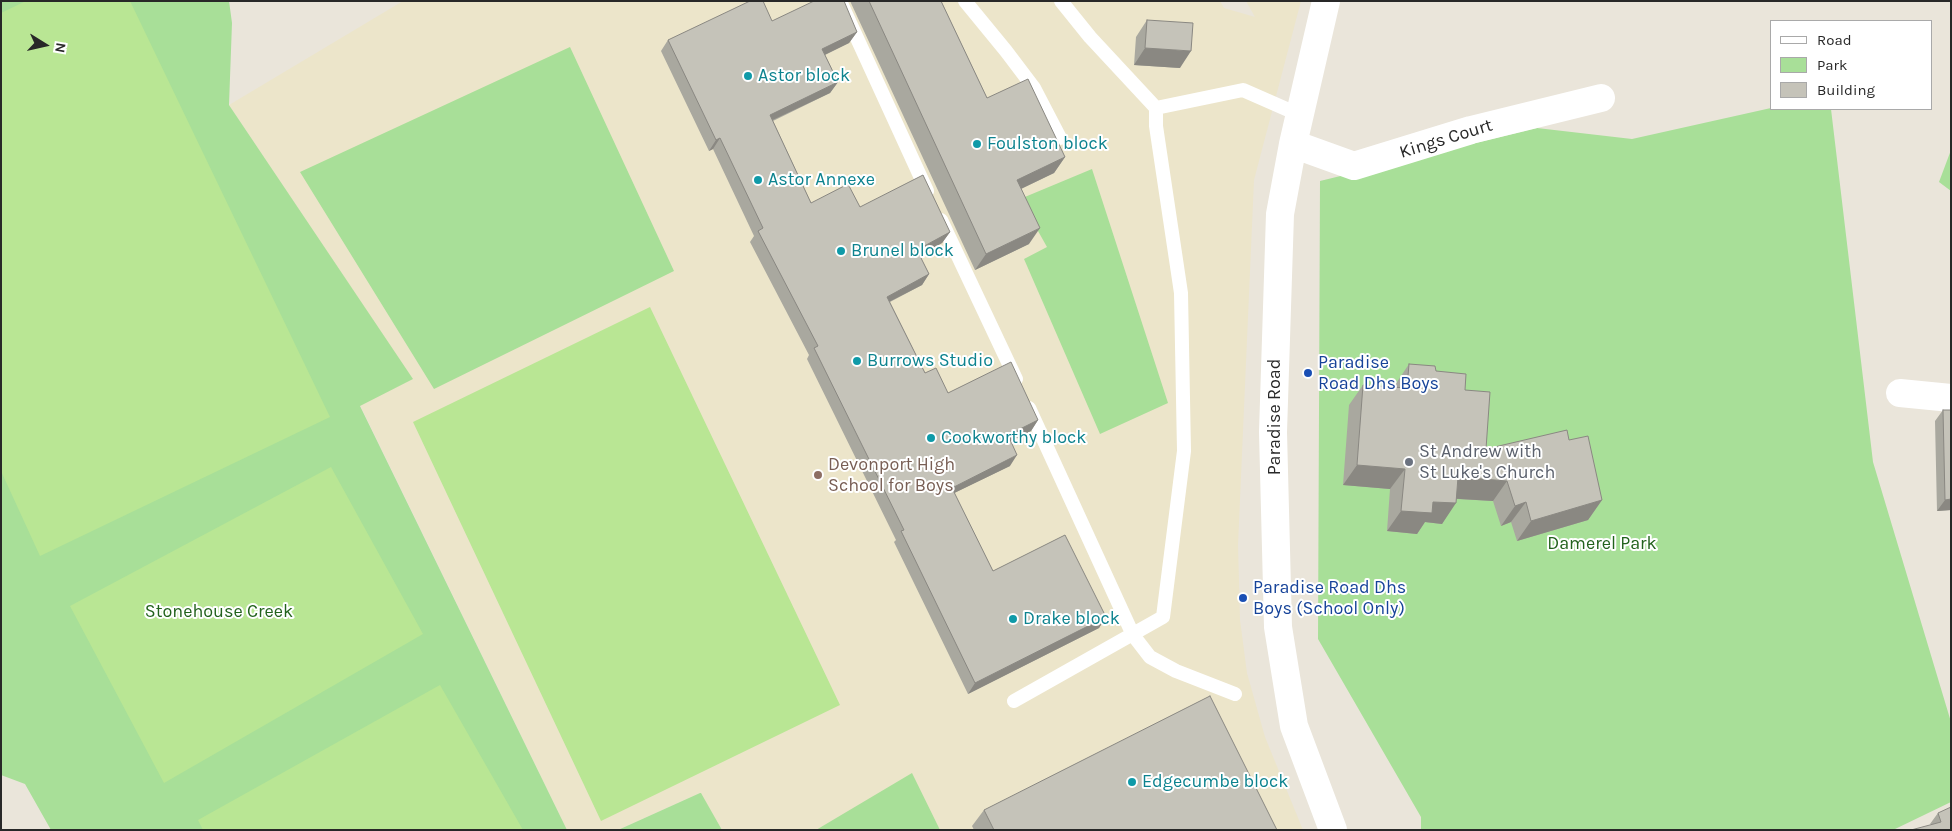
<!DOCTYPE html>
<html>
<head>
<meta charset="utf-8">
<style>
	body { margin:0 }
	#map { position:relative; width:1952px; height:831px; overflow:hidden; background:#eae5da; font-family:Karla,sans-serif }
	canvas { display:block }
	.frame { position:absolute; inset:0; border:2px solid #282828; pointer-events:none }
	.legend { position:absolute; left:1770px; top:20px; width:162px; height:90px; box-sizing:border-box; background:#fff; border:1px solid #a9a9a9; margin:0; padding:6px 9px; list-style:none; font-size:15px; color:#282828 }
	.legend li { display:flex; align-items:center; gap:10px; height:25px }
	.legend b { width:25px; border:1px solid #a9a9a9 }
	.north { position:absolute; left:20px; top:20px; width:50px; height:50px; -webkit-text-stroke:4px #fff; paint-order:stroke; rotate:100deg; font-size:14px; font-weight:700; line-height:20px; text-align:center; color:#282828 }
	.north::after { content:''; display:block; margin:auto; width:18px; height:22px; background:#282828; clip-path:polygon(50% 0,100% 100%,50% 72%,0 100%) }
</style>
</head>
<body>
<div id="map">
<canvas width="1952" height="831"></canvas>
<div class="frame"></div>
<ul class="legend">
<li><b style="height:6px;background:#fff"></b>Road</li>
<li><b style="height:14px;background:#a8df98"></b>Park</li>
<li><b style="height:14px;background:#c5c3b9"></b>Building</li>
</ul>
<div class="north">N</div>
</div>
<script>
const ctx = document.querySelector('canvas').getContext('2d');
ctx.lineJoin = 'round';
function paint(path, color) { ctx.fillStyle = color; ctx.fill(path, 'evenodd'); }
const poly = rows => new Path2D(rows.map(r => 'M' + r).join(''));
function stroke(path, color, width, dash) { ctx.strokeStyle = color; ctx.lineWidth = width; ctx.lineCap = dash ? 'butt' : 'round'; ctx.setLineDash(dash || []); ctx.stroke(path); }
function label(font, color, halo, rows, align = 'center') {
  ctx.font = font + ' Karla,sans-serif'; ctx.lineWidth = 4; ctx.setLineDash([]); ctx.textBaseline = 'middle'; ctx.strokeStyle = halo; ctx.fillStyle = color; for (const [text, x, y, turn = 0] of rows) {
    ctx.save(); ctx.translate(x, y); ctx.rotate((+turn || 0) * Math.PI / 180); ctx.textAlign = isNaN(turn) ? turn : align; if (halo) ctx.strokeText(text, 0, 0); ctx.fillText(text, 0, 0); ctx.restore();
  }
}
const education = poly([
	[403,1,1220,1,1224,8,1255,17,1246,1,1301,1,1254,180,1238,545,1240,620,1247,673,1265,737,1303,830,722,830,700,793,618,830,567,830,360,405,412,379,229,105]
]);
const green = poly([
	[1,1,229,1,232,23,229,105,413,379,360,406,567,830,51,830,25,784,1,775],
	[570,47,674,271,434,389,300,172],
	[1771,108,1831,109,1873,462,1951,722,1951,802,1893,830,1421,830,1421,817,1318,639,1320,181,1537,128,1632,139],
	[1951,150,1951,191,1939,182],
	[1092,169,1168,403,1100,434,1024,259,1047,247,1020,199],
	[912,773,940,830,816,830],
	[701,793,722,830,618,830,700,793]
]);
const pitch = poly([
	[26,1,130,1,330,417,40,556,1,471,1,13],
	[650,307,840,705,601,821,413,422],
	[331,467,423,634,164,783,70,606],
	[440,685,523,830,203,830,198,820]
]);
const service = poly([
	[840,1,927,191],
	[965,1,1006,51,1034,88,1060,138],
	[1156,108,1243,90,1300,115],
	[941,220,1016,379],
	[1029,408,1133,635,1150,657,1176,671,1235,694],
	[1014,701,1163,617,1184,451,1181,293,1156,126,1156,108,1090,37,1061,1]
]);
const minor = poly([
	[1326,1,1293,144,1280,214,1273,432,1278,627,1294,726,1333,830],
	[1293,144,1354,166,1471,130,1601,98],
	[1900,393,1951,398]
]);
const wall = poly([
	[850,1,941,1,987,98,1065,157,1054,173,1021,189,1029,244,975,270],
	[1147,20,1180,68,1134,65,1136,37],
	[772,21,857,32,849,43,825,55,838,82,830,93,773,121,811,203,860,207,950,232,942,243,919,255,929,274,922,285,890,302,925,373,948,393,1038,420,1031,431,1010,441,1010,466,954,493,993,571,1106,617,1099,628,968,694,894,542,896,540,807,359,809,355,750,242,754,236,713,149,709,151,661,51,668,40],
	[1409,364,1436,371,1465,390,1486,449,1569,440,1602,500,1588,520,1517,541,1511,522,1501,526,1493,501,1457,499,1442,524,1425,522,1417,534,1387,531,1390,489,1343,485,1349,405,1363,385,1395,387,1395,385],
	[1943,410,1951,410,1951,510,1937,511,1935,421],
	[984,810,1277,830,974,830,972,826],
	[1938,813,1951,830,1930,824]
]);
const shadedWall = poly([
	[857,32,849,43,814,60,822,49],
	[1145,48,1191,51,1180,68,1134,65],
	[838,82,830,93,762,125,770,115],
	[720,138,713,149,709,151,716,140],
	[1065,157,1054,173,1006,196,1017,180],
	[1040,228,1029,244,975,270,986,254],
	[950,232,942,243,909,261,917,250],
	[929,274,922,285,879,307,887,297],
	[1038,420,1031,431,1000,446,1008,435],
	[1017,455,1010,466,944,498,952,488],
	[1357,465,1405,469,1390,489,1343,485],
	[1458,477,1507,481,1493,501,1444,498],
	[1951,499,1951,510,1937,511,1945,500],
	[1602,500,1588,520,1517,541,1531,521],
	[1433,502,1456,503,1442,524,1425,522,1417,534,1387,531,1401,511],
	[1526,502,1511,522,1501,526,1515,506],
	[1106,617,1099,628,968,694,975,683]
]);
const building = poly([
	[750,1,763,1,772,21,814,1,844,1,857,32,822,49,838,82,770,115,811,203,848,184,860,207,923,175,950,232,917,250,929,274,887,297,925,373,936,368,948,393,1011,362,1038,420,1008,435,1017,455,952,488,993,571,1065,535,1106,617,975,683,901,531,904,530,814,348,818,346,758,231,763,228,720,138,716,140,668,40,750,1],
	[869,1,941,1,987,98,1028,79,1065,157,1017,180,1040,228,986,254,869,1],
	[1147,20,1193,23,1191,51,1145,48,1147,20],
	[1409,364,1435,366,1436,371,1466,374,1465,390,1490,392,1486,449,1567,430,1569,440,1588,436,1602,500,1531,521,1526,502,1515,506,1507,481,1458,477,1456,503,1433,502,1432,513,1401,511,1405,469,1357,465,1363,385,1407,388,1409,364],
	[1943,410,1951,410,1951,499,1945,500,1943,410],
	[1210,696,1277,830,994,830,984,810,1210,696],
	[1951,807,1951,830,1911,830,1941,822,1938,813,1951,807]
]);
const markers = [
	[748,76,5,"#0f9aa8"],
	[977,144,5,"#0f9aa8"],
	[758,180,5,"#0f9aa8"],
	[841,251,5,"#0f9aa8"],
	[857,361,5,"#0f9aa8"],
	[1308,373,5,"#1a4fb4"],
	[931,438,5,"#0f9aa8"],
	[1409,462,5,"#6b7280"],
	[818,475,5,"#8d6e63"],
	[1243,598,5,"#1a4fb4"],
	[1013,619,5,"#0f9aa8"],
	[1132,782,5,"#0f9aa8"]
];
const cultureNames = [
	["Astor block",758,76],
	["Foulston block",987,144],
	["Astor Annexe",768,180],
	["Brunel block",851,251],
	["Burrows Studio",867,361],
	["Cookworthy block",941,438],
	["Drake block",1023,619],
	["Edgecumbe block",1142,782]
];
const streetNames = [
	["Kings Court",1446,139,-17],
	["Paradise Road",1275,417,-90]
];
const transitNames = [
	["Paradise",1318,363],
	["Road Dhs Boys",1318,384],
	["Paradise Road Dhs",1253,588],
	["Boys (School Only)",1253,609]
];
const worshipNames = [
	["St Andrew with",1419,452],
	["St Luke's Church",1419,473]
];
const educationNames = [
	["Devonport High",828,465],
	["School for Boys",828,486]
];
const parkNames = [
	["Damerel Park",1602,544],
	["Stonehouse Creek",219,612]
];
paint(education, '#ece5ca');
paint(green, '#a8df98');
paint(pitch, '#b9e694');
stroke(service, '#fff', 14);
stroke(minor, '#fff', 28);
paint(wall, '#a9a89f');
paint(shadedWall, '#8a8882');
paint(building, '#c5c3b9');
stroke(building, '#8a8882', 1);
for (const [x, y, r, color] of markers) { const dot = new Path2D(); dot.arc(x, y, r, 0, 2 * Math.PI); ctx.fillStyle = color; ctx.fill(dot); stroke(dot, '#fff', 2); }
label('18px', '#0d838f', '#fff', cultureNames, 'left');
label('18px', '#282828', '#fff', streetNames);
label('18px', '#164399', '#fff', transitNames, 'left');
label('18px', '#5b616d', '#fff', worshipNames, 'left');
label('18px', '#785e54', '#fff', educationNames, 'left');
label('18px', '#22621c', '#fff', parkNames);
</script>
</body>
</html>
